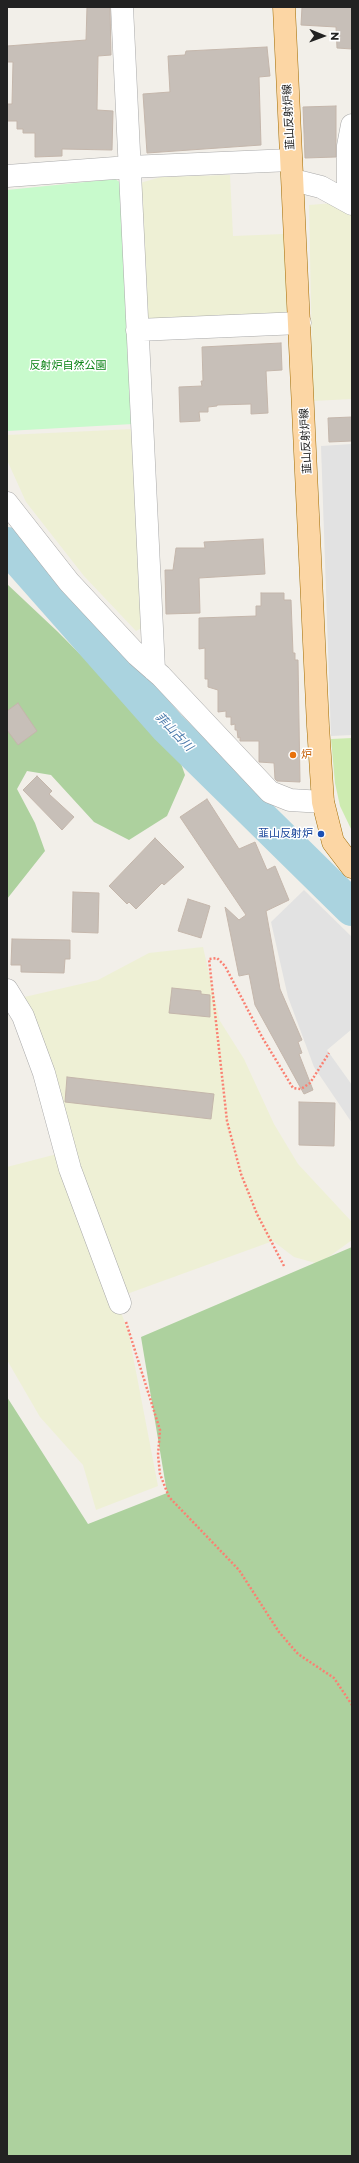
<!DOCTYPE html>
<html>
<head>
<meta charset="utf-8">
<style>
	body { margin:0 }
	#map { position:relative; width:359px; height:2163px; overflow:hidden; background:#f2efe9; font-family:Montserrat,sans-serif }
	canvas { display:block }
	.frame { position:absolute; inset:0; border:8px solid #222; pointer-events:none }
	.north { position:absolute; left:303px; top:16px; width:40px; height:40px; -webkit-text-stroke:3px #fff; paint-order:stroke; rotate:91deg; font-size:11px; font-weight:700; line-height:16px; text-align:center; color:#222 }
	.north::after { content:''; display:block; margin:auto; width:14px; height:18px; background:#222; clip-path:polygon(50% 0,100% 100%,50% 72%,0 100%) }
</style>
</head>
<body>
<div id="map">
<canvas width="359" height="2163"></canvas>
<div class="frame"></div>
<div class="north">N</div>
</div>
<script>
const ctx = document.querySelector('canvas').getContext('2d');
ctx.lineJoin = 'round';
function paint(path, color) { ctx.fillStyle = color; ctx.fill(path, 'evenodd'); }
const poly = rows => new Path2D(rows.map(r => 'M' + r).join(''));
function stroke(path, color, width, dash) { ctx.strokeStyle = color; ctx.lineWidth = width; ctx.lineCap = dash ? 'butt' : 'round'; ctx.setLineDash(dash || []); ctx.stroke(path); }
function label(font, color, halo, rows, align = 'center') {
  ctx.font = font + ' Montserrat,"Noto Sans JP",sans-serif'; ctx.lineWidth = 3; ctx.setLineDash([]); ctx.textBaseline = 'middle'; ctx.strokeStyle = halo; ctx.fillStyle = color; for (const [text, x, y, turn = 0] of rows) {
    ctx.save(); ctx.translate(x, y); ctx.rotate((+turn || 0) * Math.PI / 180); ctx.textAlign = isNaN(turn) ? turn : align; if (halo) ctx.strokeText(text, 0, 0); ctx.fillText(text, 0, 0); ctx.restore();
  }
}
const farmland = poly([
	[230,175,233,236,284,234,287,315,148,324,140,183,161,177],
	[334,203,352,215,352,399,313,401,309,205],
	[133,429,144,627,136,631,84,576,26,502,7,460,7,435],
	[203,947,220,1021,244,1059,274,1124,298,1164,352,1222,352,1240,319,1264,294,1257,273,1241,124,1295,20,998,98,980,149,953],
	[57,1154,128,1330,158,1486,96,1510,83,1465,40,1417,7,1360,7,1167]
]);
const grass = poly([
	[352,738,352,831,340,806,335,783,331,739]
]);
const forest = poly([
	[7,584,58,632,177,752,185,775,167,816,129,840,94,822,51,775,27,771,17,789,35,823,45,851,7,899],
	[352,1247,352,2156,7,2156,7,1397,88,1524,167,1493,141,1337]
]);
const park = poly([
	[115,179,121,183,133,424,7,431,7,190]
]);
const parking = poly([
	[352,444,352,735,331,736,321,446],
	[304,890,352,937,352,1029,327,1050,352,1085,352,1123,314,1067,288,997,271,922]
]);
const river = poly([
	[7,545,168,727,352,908]
]);
const building = poly([
	[87,7,110,7,111,55,98,56,97,110,113,111,112,150,62,149,62,156,35,157,35,133,23,133,23,129,17,129,17,121,7,121,7,104,12,104,13,62,7,62,7,46,86,40,87,7],
	[302,7,352,7,352,49,337,48,336,27,301,25,302,7],
	[267,47,270,76,259,77,261,145,147,153,143,94,170,92,168,56,185,55,186,51,267,47],
	[336,106,336,157,305,158,303,107,336,106],
	[281,343,282,370,266,371,268,413,251,414,251,404,217,405,217,406,208,407,208,412,199,412,200,421,180,422,179,387,202,386,201,381,203,381,202,347,281,343],
	[352,417,352,441,329,442,328,418,352,417],
	[263,539,265,574,199,578,200,613,166,614,165,570,173,570,176,548,205,548,204,542,263,539],
	[261,593,284,593,284,600,291,600,293,653,295,653,295,660,298,660,300,782,277,781,275,779,274,763,259,762,259,741,240,741,240,737,238,738,237,730,235,730,235,724,231,725,231,717,226,717,226,711,218,712,218,690,208,687,208,679,205,679,205,648,199,649,199,618,256,616,256,606,261,606,261,593],
	[18,703,37,731,18,745,7,730,7,711,18,703],
	[37,776,52,791,49,794,74,817,62,830,23,790,37,776],
	[207,799,239,849,255,842,267,870,275,866,289,900,266,911,280,989,302,1040,298,1042,302,1053,299,1054,313,1090,304,1094,255,1005,249,974,239,976,225,907,239,920,246,915,180,817,207,799],
	[155,838,184,867,164,885,162,883,136,909,129,902,127,904,109,886,155,838],
	[73,892,99,893,98,933,72,932,73,892],
	[188,899,210,906,201,938,178,931,188,899],
	[12,939,70,940,70,959,65,959,64,973,21,972,21,965,11,965,12,939],
	[172,988,201,991,201,994,210,995,210,1017,169,1013,172,988],
	[67,1077,214,1094,211,1119,65,1102,67,1077],
	[299,1102,335,1103,334,1146,299,1145,299,1102]
]);
const path = poly([
	[284,1266,257,1214,241,1174,227,1121,209,959,217,958,225,966,262,1037,293,1088,301,1089,310,1083,329,1053],
	[126,1322,160,1430,158,1455,160,1474,169,1497,239,1570,279,1632,298,1654,334,1678,352,1705]
]);
const minor = poly([
	[122,7,154,670],
	[7,176,129,167,291,160],
	[293,180,321,187,352,204],
	[348,201,348,146,352,125],
	[137,330,300,323],
	[7,503,69,582,137,655,161,676,270,792,290,800,323,802],
	[7,990,23,1016,44,1073,70,1169,120,1303]
]);
const major = poly([
	[284,7,318,726,323,802,333,842,352,867]
]);
const markers = [
	[293,755,4,"#e8710a"],
	[321,834,4,"#1a4fb4"]
];
const streetNames = [
	["韮山反射炉線",289,117,-93],
	["韮山反射炉線",306,441,-93]
];
const parkNames = [
	["反射炉自然公園",68,366]
];
const foodNames = [
	["炉",301,755]
];
const transitNames = [
	["韮山反射炉",313,834]
];
const waterNames = [
	["菲山古川",174,732,46]
];
paint(farmland, '#eef0d5');
paint(grass, '#cdebb0');
paint(forest, '#add19e');
paint(park, '#c8facc');
paint(parking, '#e2e2e2');
stroke(river, '#aad3df', 36);
paint(building, '#c7bfb8');
stroke(building, '#c4b6ab', 1);
stroke(minor, '#a9a9a9', 23);
stroke(major, '#a06b00', 23);
stroke(path, '#fa8072', 2.5, [2, 2]);
stroke(minor, '#fff', 22);
stroke(major, '#fcd6a4', 22);
for (const [x, y, r, color] of markers) { const dot = new Path2D(); dot.arc(x, y, r, 0, 2 * Math.PI); ctx.fillStyle = color; ctx.fill(dot); stroke(dot, '#fff', 1.5); }
label('11px', '#222', '#fff', streetNames);
label('11px', '#0c8416', '#fff', parkNames);
label('11px', '#c56008', '#fff', foodNames, 'left');
label('11px', '#164399', '#fff', transitNames, 'right');
label('italic 12px', '#4a7aab', '#fff', waterNames);
</script>
</body>
</html>
